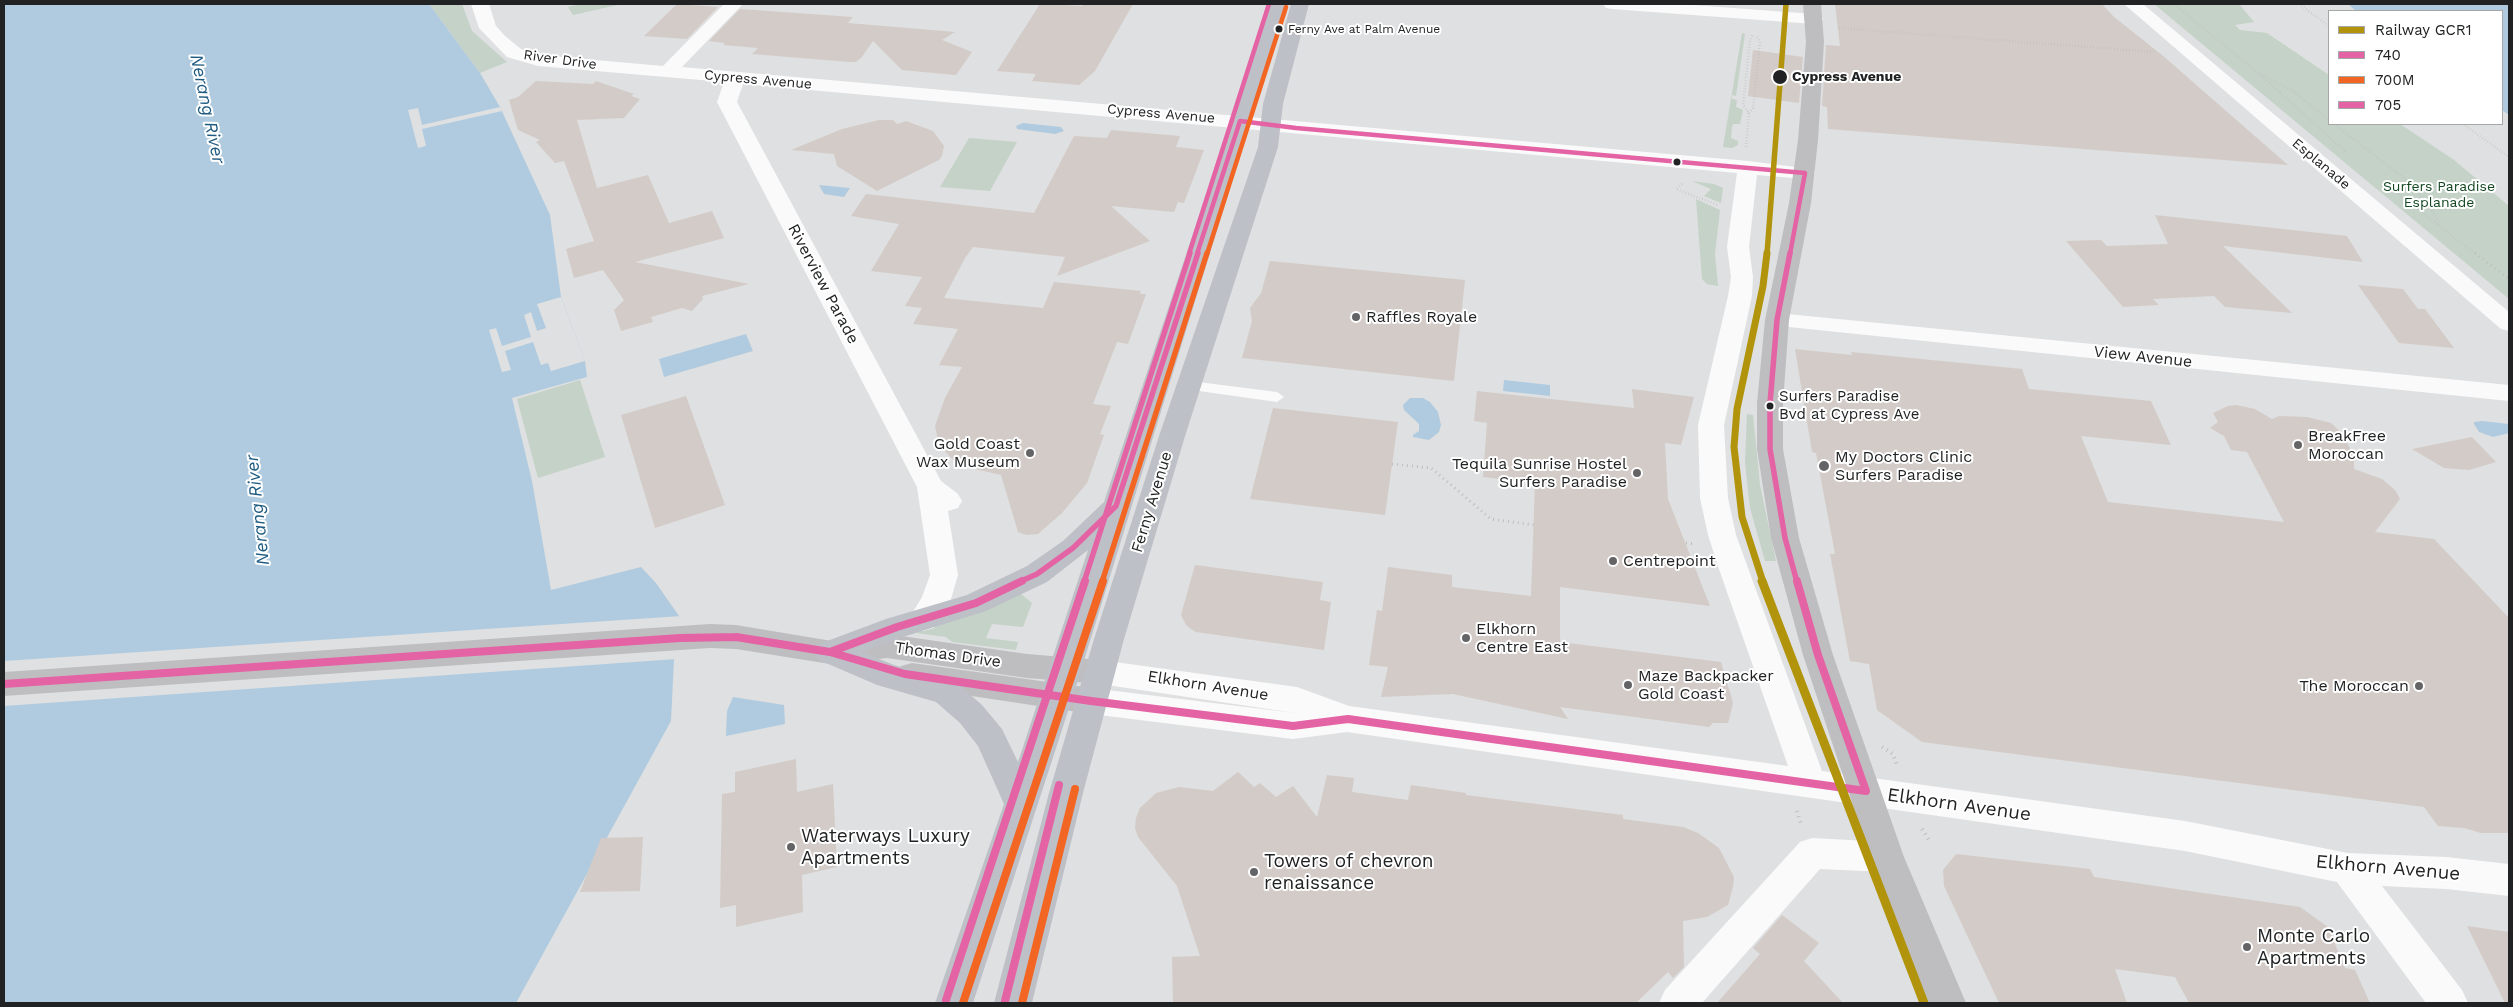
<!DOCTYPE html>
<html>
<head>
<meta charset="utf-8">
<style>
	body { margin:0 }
	#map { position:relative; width:2513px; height:1007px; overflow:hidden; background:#dfe0e1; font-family:"Work Sans",sans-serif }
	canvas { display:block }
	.frame { position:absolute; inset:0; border:5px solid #212223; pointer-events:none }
	.legend { position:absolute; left:2328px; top:10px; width:175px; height:115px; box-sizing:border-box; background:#fff; border:1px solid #a6a7a7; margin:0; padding:6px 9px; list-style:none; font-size:15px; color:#212223 }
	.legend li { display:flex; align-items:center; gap:10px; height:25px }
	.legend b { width:25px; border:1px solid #a6a7a7 }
</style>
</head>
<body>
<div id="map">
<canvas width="2513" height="1007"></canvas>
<div class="frame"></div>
<ul class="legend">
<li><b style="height:6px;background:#b1940c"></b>Railway GCR1</li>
<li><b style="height:6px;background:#e463a4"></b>740</li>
<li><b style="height:6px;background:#f26522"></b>700M</li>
<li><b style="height:6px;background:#e463a4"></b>705</li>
</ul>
</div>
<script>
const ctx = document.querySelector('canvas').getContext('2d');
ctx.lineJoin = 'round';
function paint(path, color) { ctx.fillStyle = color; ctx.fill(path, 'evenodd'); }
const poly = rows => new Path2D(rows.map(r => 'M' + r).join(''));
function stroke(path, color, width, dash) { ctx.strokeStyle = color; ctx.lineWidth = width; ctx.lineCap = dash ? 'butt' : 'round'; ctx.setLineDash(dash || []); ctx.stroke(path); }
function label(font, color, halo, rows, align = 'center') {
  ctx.font = font + ' "Work Sans",sans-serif'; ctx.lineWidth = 4; ctx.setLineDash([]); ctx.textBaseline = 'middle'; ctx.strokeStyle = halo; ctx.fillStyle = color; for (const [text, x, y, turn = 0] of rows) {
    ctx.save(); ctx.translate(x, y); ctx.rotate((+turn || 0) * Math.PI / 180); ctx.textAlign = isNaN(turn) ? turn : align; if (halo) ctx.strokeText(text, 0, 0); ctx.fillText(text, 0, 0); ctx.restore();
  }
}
const green = poly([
	[429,4,462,4,472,31,507,62,480,73],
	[581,4,622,4,573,15,568,7],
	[2154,4,2239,4,2254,22,2235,25,2240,30,2267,33,2329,75,2329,124,2400,124,2454,160,2509,206,2509,299],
	[1742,33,1745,34,1736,96,1732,95,1732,99,1737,100,1736,107,1743,110,1740,124,1733,124,1732,127,1731,138,1738,141,1738,145,1732,148,1723,147],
	[969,138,1017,142,990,191,940,187],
	[1692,181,1714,184,1723,188,1721,203,1704,196,1711,189],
	[1696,199,1720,210,1715,254,1718,286,1707,284,1702,279],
	[580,380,605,457,538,478,517,399],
	[1747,414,1753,415,1760,485,1776,561,1765,561,1750,508,1745,463],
	[1020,593,1032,603,1023,627,992,624,986,638,1018,642,1016,650,952,642,946,637,916,633]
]);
const water = poly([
	[4,4,429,4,480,73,500,107,550,215,561,297,585,361,587,377,512,398,532,481,551,590,641,567,656,583,679,616,680,638,674,659,671,721,516,1003,4,1003],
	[2348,4,2509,4,2509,115,2502,110,2502,11,2356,11],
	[1023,123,1061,127,1064,131,1055,134,1017,129,1016,126],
	[819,185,850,188,844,197,824,194],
	[746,334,753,351,664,377,659,359],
	[1504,380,1550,385,1550,396,1503,391],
	[1410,398,1423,398,1430,402,1438,412,1441,425,1439,432,1429,440,1413,437,1413,435,1419,431,1419,424,1404,410,1403,405],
	[2482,421,2509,424,2509,433,2493,437,2479,432,2474,424,2474,422],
	[733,697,784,705,785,724,726,736,727,711]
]);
const pier = poly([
	[500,107,502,111,422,129,426,146,418,148,408,110,418,108,422,125],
	[561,297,585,361,551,371,548,363,541,365,533,342,505,351,511,370,502,372,489,330,496,328,502,346,531,337,524,315,531,312,537,331,546,328,537,304],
	[682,616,682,638,677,659,4,706,4,661]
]);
const building = poly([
	[677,4,718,7,687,39,644,36],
	[1040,4,1082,6,1084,4,1133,4,1095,71,1079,85,1032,81,1036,74,997,71],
	[1835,4,2102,4,2114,17,2162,55,2288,165,1828,129,1827,107,1822,106,1826,45,1840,46],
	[740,9,853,17,848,23,955,32,942,40,972,52,956,75,902,70,873,41,861,58,856,62,849,62,752,54,758,48,723,45,725,43,709,41],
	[1753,50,1803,57,1799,103,1748,96],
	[536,81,593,84,596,81,634,94,631,96,640,99,624,118,577,120,597,188,648,175,669,223,712,211,724,238,635,262,749,284,702,296,703,299,692,311,682,308,651,317,653,322,621,331,614,310,624,300,603,270,574,278,566,249,594,241,564,161,555,163,536,142,540,140,518,130,509,100,518,97],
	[879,120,893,120,897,124,906,121,933,131,944,146,942,156,939,160,877,191,837,166,834,154,791,150,842,129],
	[1111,130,1180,136,1176,147,1204,150,1184,203,1178,202,1174,212,1111,206,1150,241,1057,276,1065,257,973,247,965,258,944,298,1043,308,1054,282,1141,291,1140,294,1146,294,1128,344,1117,342,1093,404,1111,406,1100,434,1104,435,1087,483,1062,513,1038,534,1026,535,1018,532,1001,475,966,467,955,462,939,445,935,426,945,398,962,367,939,365,958,329,913,324,922,308,905,306,922,277,871,271,899,224,851,216,866,194,1034,213,1074,136,1107,138],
	[2155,215,2347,236,2363,262,2223,246,2292,313,2225,307,2214,296,2153,299,2159,305,2123,307,2066,241,2101,240,2107,246,2168,244],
	[1270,261,1465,280,1454,381,1242,358,1252,321,1250,308,1261,293],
	[2358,285,2403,289,2418,309,2425,309,2454,348,2399,343],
	[1795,349,1852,355,1851,352,2022,369,2029,389,2151,401,2171,445,2081,436,2108,502,2284,522,2247,452,2231,450,2224,436,2210,428,2218,422,2213,413,2228,406,2236,405,2255,409,2272,419,2279,416,2307,417,2331,423,2347,438,2347,443,2354,456,2354,469,2382,479,2395,490,2400,499,2375,532,2434,539,2509,618,2509,833,2481,833,2464,828,2438,826,2424,807,1922,742,1877,710,1869,664,1850,661,1830,554,1835,554,1816,453,1812,452],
	[1632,389,1694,397,1681,445,1665,443,1668,499,1710,606,1560,587,1560,642,1721,662,1733,703,1728,723,1713,723,1709,727,1560,707,1568,719,1453,694,1381,697,1388,667,1369,665,1377,610,1382,611,1388,567,1452,575,1452,587,1531,596,1535,483,1483,477,1487,423,1474,421,1477,391,1634,408],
	[686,396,725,505,655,528,621,415],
	[1273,408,1398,422,1385,515,1250,499],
	[2472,437,2496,462,2469,470,2444,468,2412,449],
	[1195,565,1323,582,1320,600,1331,602,1324,650,1196,632,1191,629,1186,625,1181,615],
	[796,759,797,792,833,784,837,867,802,875,803,912,736,927,736,905,720,908,722,794,735,792,735,772],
	[1238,772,1254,787,1260,783,1276,797,1293,786,1317,817,1327,775,1354,778,1352,792,1408,800,1411,785,1466,793,1466,795,1623,815,1623,819,1683,827,1698,833,1719,848,1734,877,1733,887,1728,905,1707,917,1683,921,1684,967,1673,978,1668,972,1636,1003,1173,1003,1172,957,1200,956,1177,886,1138,837,1135,828,1136,818,1140,808,1156,793,1179,787,1213,791],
	[643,837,640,891,580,892,601,838],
	[1956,854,2090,869,2094,877,2300,907,2328,927,2345,968,2355,970,2370,1003,2189,1003,2175,977,2115,969,2127,1003,1999,1003,1944,886,1943,870],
	[1782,915,1819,943,1804,961,1843,1003,1717,1003,1760,954,1753,948],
	[2467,926,2509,932,2509,1003,2505,1003]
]);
const pathFar2 = poly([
	[2174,4,2258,73,2345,151],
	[2299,4,2329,26],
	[1839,28,2154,52],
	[2261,74,2292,90,2329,120],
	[1749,113,1753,108,1760,42,1756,36],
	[2334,124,2410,183,2429,205,2441,226],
	[2463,124,2509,157],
	[1746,147,1749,113,1743,105,1750,40,1753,34],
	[1682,184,1676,189,1718,205],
	[2389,187,2476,254]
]);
const pathFar1 = poly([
	[2475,253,2509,279],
	[1392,464,1431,468,1491,519,1534,525],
	[1686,543,1696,544]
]);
const path = poly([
	[1882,747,1893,754,1897,765],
	[1797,811,1801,824],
	[1922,829,1929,840]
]);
const lane = poly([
	[1190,381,1277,392,1284,397,1277,402,1185,389,1183,386,1185,383,1190,381]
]);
const street = poly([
	[471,4,489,4,496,26,505,36,521,49,539,55,663,66,724,4,743,4,682,67,1748,161,1812,169,1815,173,1812,177,1805,179,1757,175,1749,247,1753,277,1752,296,1724,425,1728,498,1736,535,1822,771,2185,821,2348,853,2446,857,2509,864,2509,896,2446,889,2382,886,2462,990,2468,1003,2426,1003,2337,882,2185,851,1347,732,1293,739,1091,714,1080,710,1075,701,1080,692,1091,688,1295,713,1100,684,1089,681,1085,672,1089,663,1100,660,1297,687,1349,706,1788,766,1720,572,1708,535,1700,498,1698,425,1728,296,1731,277,1727,247,1737,173,743,84,737,102,941,481,958,494,962,501,958,508,948,511,958,575,951,599,934,628,923,631,912,628,908,620,922,597,930,575,917,487,717,102,724,82,538,66,507,57,479,28,471,4],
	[1603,4,1679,4,1814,14,1820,15,1823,19,1820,23,1814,24,1612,9,1606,8,1603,4],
	[2124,4,2143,4,2509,312,2509,331,2501,329,2124,4],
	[1777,313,2509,385,2509,401,1769,325,1765,320,1769,315,1777,313],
	[1812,838,1887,842,1899,846,1904,857,1899,868,1887,872,1820,869,1702,1003,1659,1003,1665,990,1800,842,1812,838]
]);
const secondary = poly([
	[1803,4,1821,4,1824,42,1818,140,1811,203,1789,320,1783,403,1783,449,1799,538,1833,655,1904,857,1966,1003,1928,1003,1870,857,1803,655,1771,538,1757,449,1757,403,1765,320,1789,203,1798,140,1806,42,1803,4],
	[710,624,736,625,832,641,887,634,1027,654,1100,660,1111,663,1115,672,1111,681,1100,684,1027,678,887,658,868,660,864,668,853,671,830,664,736,649,710,648,4,696,4,672,710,624],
	[912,663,1091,688,1102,692,1107,701,1102,710,1091,714,912,687,901,684,897,675,901,666,912,663]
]);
const highway = poly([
	[1269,4,1287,4,1073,696,973,1003,935,1003,1004,804,978,746,960,723,936,702,877,685,819,660,815,652,819,644,886,619,967,595,1027,566,1063,541,1104,502,1269,4],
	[1088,550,1018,762,1002,729,982,705,957,683,894,665,862,652,906,636,986,611,1047,582,1088,550],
	[1291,4,1309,4,1283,104,1278,147,1186,433,1124,639,1083,793,1032,1003,994,1003,1049,793,1094,639,1160,433,1258,147,1263,104,1291,4]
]);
const bus1Far2 = poly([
	[1197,254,1240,121,1296,128,1805,173,1790,254]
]);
const bus1Far1 = poly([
	[1790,253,1777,320,1770,403,1770,449,1785,538,1797,582],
	[1019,582,1037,574,1073,548,1116,506,1198,253]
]);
const bus1 = poly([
	[1022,581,976,603,897,627,830,652,905,674,1091,701,1293,726,1348,719,1866,791,1818,655,1797,581],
	[736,637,830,652],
	[680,638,736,637],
	[680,638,736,637],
	[4,684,680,638]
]);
const bus2Far2 = poly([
	[1207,254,1286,7]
]);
const bus2Far1 = poly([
	[1102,582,1207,253]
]);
const bus2 = poly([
	[963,1003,1103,581],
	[1022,1003,1075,789]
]);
const bus3Far2 = poly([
	[1189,254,1269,4]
]);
const bus3Far1 = poly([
	[1084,582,1190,253]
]);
const bus3 = poly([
	[946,1000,1085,581],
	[1005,1001,1059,785]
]);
const rail1Far2 = poly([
	[1767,254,1786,4]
]);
const rail1Far1 = poly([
	[1763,582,1742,517,1734,447,1737,409,1763,286,1767,253]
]);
const rail1 = poly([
	[1762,581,1924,1003]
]);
const markers = [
	[1279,29,4.5,"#212223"],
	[1780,77,8,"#212223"],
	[1677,162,4.5,"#212223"],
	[1356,317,5,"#646466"],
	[1770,406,4.5,"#212223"],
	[2298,445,5,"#646466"],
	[1030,453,5,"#646466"],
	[1824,466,6,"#646466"],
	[1637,473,5,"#646466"],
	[1613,561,5,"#646466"],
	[1466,638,5,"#646466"],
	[1628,685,5,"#646466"],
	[2419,686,5,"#646466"],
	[791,847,5,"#646466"],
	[1254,872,5,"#646466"],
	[2247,947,5,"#646466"]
];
const farBusnames = [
	["Ferny Ave at Palm Avenue",1288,29]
];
const farStreetnames = [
	["River Drive",560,60,8],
	["Cypress Avenue",758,80,5],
	["Cypress Avenue",1161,114,5],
	["Esplanade",2321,164,40]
];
const farStopnames = [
	["Cypress Avenue",1792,77]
];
const farParknames = [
	["Surfers Paradise",2439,187],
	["Esplanade",2439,203]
];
const busNames = [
	["Surfers Paradise",1779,397],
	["Bvd at Cypress Ave",1779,415]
];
const streetNames = [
	["Riverview Parade",823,284,62],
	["View Avenue",2143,357,6],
	["Ferny Avenue",1152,502,-73],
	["Thomas Drive",948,655,8],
	["Elkhorn Avenue",1208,686,9]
];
const poiNames = [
	["Raffles Royale",1366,317],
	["BreakFree",2308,436],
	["Moroccan",2308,454],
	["Gold Coast",1020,444,"right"],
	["Wax Museum",1020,462,"right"],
	["My Doctors Clinic",1835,457],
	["Surfers Paradise",1835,475],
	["Tequila Sunrise Hostel",1627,464,"right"],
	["Surfers Paradise",1627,482,"right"],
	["Centrepoint",1623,561],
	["Elkhorn",1476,629],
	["Centre East",1476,647],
	["Maze Backpacker",1638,676],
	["Gold Coast",1638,694],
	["The Moroccan",2409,686,"right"]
];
const waterNames = [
	["Nerang River",207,109,78],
	["Nerang River",258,510,-96]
];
const nearStreetnames = [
	["Elkhorn Avenue",1959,805,8],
	["Elkhorn Avenue",2388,868,5]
];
const nearPoinames = [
	["Waterways Luxury",801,836],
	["Apartments",801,858],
	["Towers of chevron",1264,861],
	["renaissance",1264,883],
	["Monte Carlo",2257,936],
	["Apartments",2257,958]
];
paint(green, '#c5d2c8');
paint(water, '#b0cbdf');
paint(pier, '#dfe0e1');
paint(building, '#d3cbc7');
stroke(pathFar2, '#bebebf', 2.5, [0.5, 2.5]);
stroke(pathFar1, '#bebebf', 3, [1, 4]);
stroke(path, '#bebebf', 4, [1, 4.5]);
paint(lane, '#fafafa');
paint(street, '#fafafa');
paint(secondary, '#bebec0');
paint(highway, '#bdc0c7');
stroke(bus1Far2, '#e463a4', 4.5);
stroke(bus1Far1, '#e463a4', 5.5);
stroke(bus1, '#e463a4', 8);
stroke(bus2Far2, '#f26522', 4.5);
stroke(bus2Far1, '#f26522', 5.5);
stroke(bus2, '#f26522', 8);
stroke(bus3Far2, '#e463a4', 4.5);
stroke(bus3Far1, '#e463a4', 5.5);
stroke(bus3, '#e463a4', 8);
stroke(rail1Far2, '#b1940c', 5.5);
stroke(rail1Far1, '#b1940c', 7);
stroke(rail1, '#b1940c', 9);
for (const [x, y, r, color] of markers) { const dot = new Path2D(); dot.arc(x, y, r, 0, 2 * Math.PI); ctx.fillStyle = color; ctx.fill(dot); stroke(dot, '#fff', 2); }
label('12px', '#212223', '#fff', farBusnames, 'left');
label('14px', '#212223', '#fff', farStreetnames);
label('bold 14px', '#212223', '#fff', farStopnames, 'left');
label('14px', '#134720', '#fff', farParknames);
label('15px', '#212223', '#fff', busNames, 'left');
label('16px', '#212223', '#fff', streetNames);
label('16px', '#212223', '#fff', poiNames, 'left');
label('italic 18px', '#205c82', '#fff', waterNames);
label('19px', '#212223', '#fff', nearStreetnames);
label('19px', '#212223', '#fff', nearPoinames, 'left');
</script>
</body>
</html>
